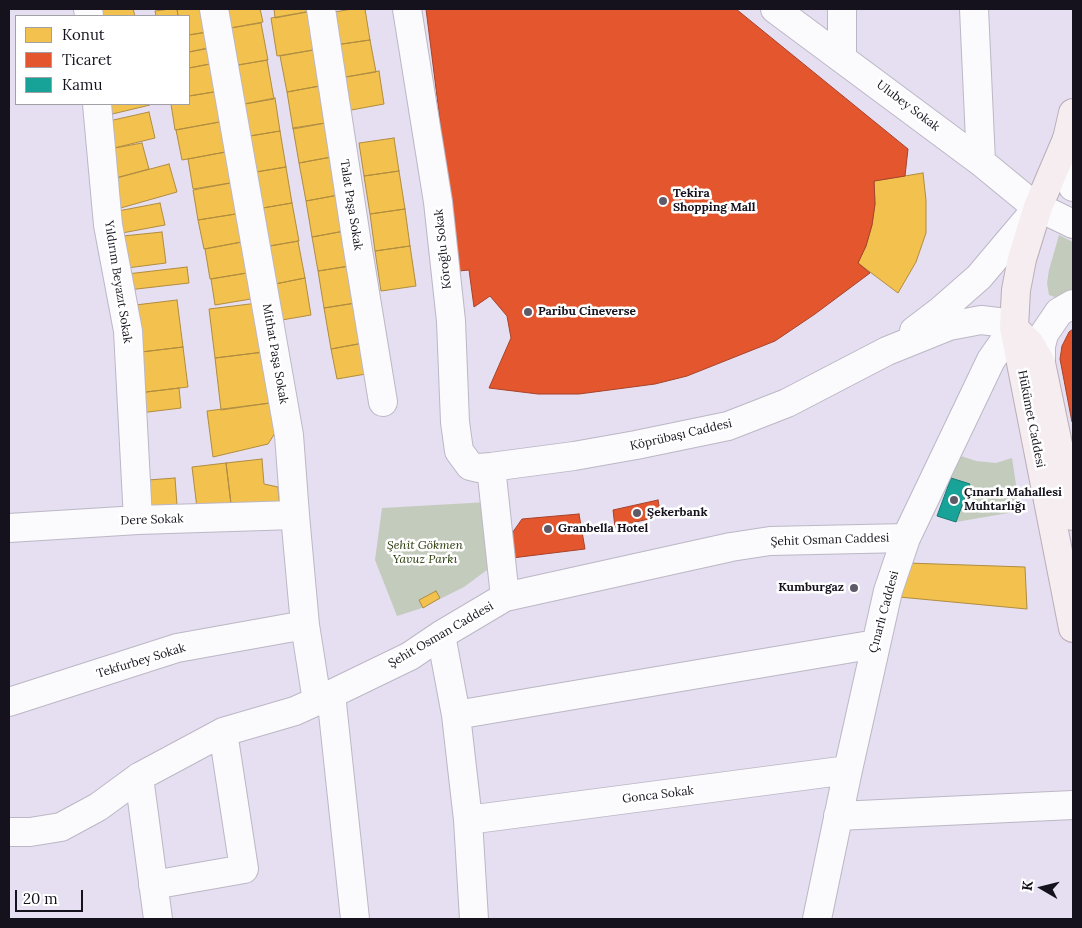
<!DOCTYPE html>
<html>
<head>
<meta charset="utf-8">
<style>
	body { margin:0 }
	#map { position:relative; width:1082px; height:928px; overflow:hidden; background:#e5dff1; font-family:Lora,serif }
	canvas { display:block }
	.frame { position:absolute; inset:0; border:10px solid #15121d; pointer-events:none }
	.legend { position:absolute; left:15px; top:15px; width:175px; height:90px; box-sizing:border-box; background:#fff; border:1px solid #a1a0a5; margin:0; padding:6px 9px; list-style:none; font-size:15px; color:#15121d }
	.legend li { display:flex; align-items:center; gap:10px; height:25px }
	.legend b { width:25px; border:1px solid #a1a0a5 }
	.north { position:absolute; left:1017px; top:863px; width:50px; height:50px; -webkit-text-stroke:4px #fff; paint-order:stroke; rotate:278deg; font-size:14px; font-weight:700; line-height:20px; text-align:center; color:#15121d }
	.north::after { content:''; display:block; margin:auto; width:18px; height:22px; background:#15121d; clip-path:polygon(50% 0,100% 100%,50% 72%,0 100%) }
	.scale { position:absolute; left:15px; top:890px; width:68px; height:22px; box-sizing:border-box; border:2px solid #15121d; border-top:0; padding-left:6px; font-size:15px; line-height:18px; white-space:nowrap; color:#15121d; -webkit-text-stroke:4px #fff; paint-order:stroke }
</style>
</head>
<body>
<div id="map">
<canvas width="1082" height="928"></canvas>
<div class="frame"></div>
<ul class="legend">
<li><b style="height:14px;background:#f2c14e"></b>Konut</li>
<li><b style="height:14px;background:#e4572e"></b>Ticaret</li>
<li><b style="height:14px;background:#17a398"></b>Kamu</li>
</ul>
<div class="north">K</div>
<div class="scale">20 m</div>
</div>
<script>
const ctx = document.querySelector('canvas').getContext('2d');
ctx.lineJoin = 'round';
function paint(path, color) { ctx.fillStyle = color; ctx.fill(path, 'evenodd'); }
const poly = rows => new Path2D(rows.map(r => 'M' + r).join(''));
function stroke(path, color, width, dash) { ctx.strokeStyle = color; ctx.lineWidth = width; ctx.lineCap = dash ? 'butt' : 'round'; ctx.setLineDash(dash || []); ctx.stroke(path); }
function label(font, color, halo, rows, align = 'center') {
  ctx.font = font + ' Lora,serif'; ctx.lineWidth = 5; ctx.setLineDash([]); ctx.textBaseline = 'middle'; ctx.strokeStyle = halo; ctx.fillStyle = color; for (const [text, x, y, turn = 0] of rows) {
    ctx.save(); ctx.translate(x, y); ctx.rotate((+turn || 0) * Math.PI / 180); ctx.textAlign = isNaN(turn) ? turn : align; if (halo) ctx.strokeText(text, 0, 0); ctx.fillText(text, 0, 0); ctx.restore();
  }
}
const green = poly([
	[1059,235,1073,242,1073,291,1063,300,1049,295,1047,283,1049,270],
	[961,456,976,461,996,463,1012,458,1020,511,956,522,970,484,951,478],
	[488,502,495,564,464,587,422,608,397,616,375,560,382,508]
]);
const homes = poly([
	[91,9,133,9,135,16,93,16,91,9],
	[170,9,177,9,178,16,156,16,155,11,170,9],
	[177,9,203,9,207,32,189,35,189,16,178,16,177,9],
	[222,9,260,9,263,22,225,29,222,9],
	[274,9,312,9,312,11,275,18,274,9],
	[352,9,365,9,370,40,335,45,329,13,352,9],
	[312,11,319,49,277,56,271,18,312,11],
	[261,23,268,60,232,66,225,29,261,23],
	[207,32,210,48,189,52,189,35,207,32],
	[370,40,376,72,340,78,335,45,370,40],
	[212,47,215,63,189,68,189,52,212,47],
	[319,49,325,85,287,92,280,56,319,49],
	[267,60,274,99,239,105,232,66,267,60],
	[215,63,220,91,189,96,189,68,215,63],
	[379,71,384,104,346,111,340,78,379,71],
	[325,85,331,122,293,129,287,92,325,85],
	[220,91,225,121,175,130,171,104,189,104,189,96,220,91],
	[275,98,280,131,244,137,239,105,275,98],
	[101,104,150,104,150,105,104,116,101,104],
	[149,112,155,138,106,150,100,123,149,112],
	[225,121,231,151,182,160,176,130,225,121],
	[331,122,337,156,299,163,293,128,331,122],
	[280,131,286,167,250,173,244,137,280,131],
	[394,138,399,171,364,176,359,143,394,138],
	[142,143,149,169,112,179,104,150,142,143],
	[231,151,236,182,193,189,188,159,231,151],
	[337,156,344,194,306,201,299,163,337,156],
	[169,164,177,192,117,209,109,180,169,164],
	[286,167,292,203,257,209,250,173,286,167],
	[399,171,405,209,370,214,364,176,399,171],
	[923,173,926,200,926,233,916,262,898,293,858,263,866,246,872,225,875,204,874,181,923,173],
	[236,182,242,213,198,220,193,190,236,182],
	[344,194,350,230,312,237,306,201,344,194],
	[160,203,165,225,122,233,118,211,160,203],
	[292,203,299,241,264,247,257,209,292,203],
	[405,209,410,246,375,251,370,214,405,209],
	[242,213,247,241,204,249,198,220,242,213],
	[350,230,356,265,318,271,312,237,350,230],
	[162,232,166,263,127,268,123,236,162,232],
	[247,241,253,272,210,279,205,249,247,241],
	[298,241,305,278,270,285,264,247,298,241],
	[410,246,416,286,381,291,375,251,410,246],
	[356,265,362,302,324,308,318,271,356,265],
	[187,267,189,283,128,290,127,274,187,267],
	[253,272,257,298,215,305,211,279,253,272],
	[305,278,311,315,276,321,270,285,305,278],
	[177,300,183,347,133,353,127,306,177,300],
	[362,302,369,342,331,349,324,308,362,302],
	[258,303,264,352,215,358,209,309,258,303],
	[369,342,366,374,337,379,331,349,369,342],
	[183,347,188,387,138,393,133,353,183,347],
	[264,352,270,403,221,410,215,358,264,352],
	[179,388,181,408,140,413,138,393,179,388],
	[270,403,277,430,268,444,213,457,207,411,270,403],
	[262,459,264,484,278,487,280,508,231,504,226,463,262,459],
	[226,463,231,504,197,508,192,467,226,463],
	[175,478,177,505,150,507,148,480,175,478],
	[907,563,1025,567,1027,609,899,597,907,563],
	[436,591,440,598,423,608,419,600,436,591]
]);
const shops = poly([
	[426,9,736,9,908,149,905,176,874,181,875,204,872,225,866,246,858,263,870,273,815,314,775,341,687,376,655,384,579,394,538,394,489,388,511,338,507,316,490,296,474,307,469,270,459,271,426,9],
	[1073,329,1073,422,1072,422,1060,359,1062,346,1069,332,1073,329],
	[658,500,661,516,615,527,613,510,658,500],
	[579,514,585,549,512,558,508,539,522,519,579,514]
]);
const public = poly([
	[951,478,970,484,956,522,937,516,951,478]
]);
const minor = poly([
	[88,9,89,16],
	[214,9,289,435,295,515,305,625,317,701],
	[321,9,357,244,383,402],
	[407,9,438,202,451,321,455,422,459,451,470,466,478,468,491,467,574,456,636,445,728,426,787,403,887,351,949,326,981,320,998,322,1014,327,991,360,906,538,888,591,848,770,817,919],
	[775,9,981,162,1026,199,1038,207,1073,224],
	[974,9,981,162],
	[842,57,842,9],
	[97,104,108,225,128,331,138,520],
	[1067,139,1069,171,1073,187],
	[914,331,939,312,979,277,1038,207],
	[1041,363,1041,346,1044,334,1059,312,1073,304],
	[491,467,505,597],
	[9,528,138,520,295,515],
	[441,635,456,715,468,820,474,919],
	[331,694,355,919],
	[9,702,177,648,305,625],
	[456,715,876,644],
	[139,777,158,919],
	[838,816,1073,805],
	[468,820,848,770],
	[9,832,30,832,61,827,98,807,139,777,223,732,295,711,317,701,410,656,441,635,505,597,731,547,770,541,906,538],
	[153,885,244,869,223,732]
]);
const major = poly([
	[1073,113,1067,139,1038,207,1022,259,1016,290,1014,327,1073,628],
	[1016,330,1030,344,1041,363,1073,516]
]);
const markers = [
	[663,201,5,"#5e5a67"],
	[528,312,5,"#5e5a67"],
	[954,500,5,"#5e5a67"],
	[637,513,5,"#5e5a67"],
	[548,529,5,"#5e5a67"],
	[854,588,5,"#5e5a67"]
];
const streetNames = [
	["Ulubey Sokak",908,106,37],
	["Talat Paşa Sokak",351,205,81],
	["Köroğlu Sokak",443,249,-96],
	["Yıldırım Beyazıt Sokak",118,282,81],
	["Mithat Paşa Sokak",275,354,80],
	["Hükümet Caddesi",1031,419,79],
	["Köprübaşı Caddesi",681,435,-13],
	["Dere Sokak",152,520,-2],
	["Şehit Osman Caddesi",830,540,-2],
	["Çınarlı Caddesi",884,612,-75],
	["Şehit Osman Caddesi",441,635,-30],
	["Tekfurbey Sokak",141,661,-17],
	["Gonca Sokak",658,795,-7]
];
const poiNames = [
	["Tekira",673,194],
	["Shopping Mall",673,208],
	["Paribu Cineverse",538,312],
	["Çınarlı Mahallesi",964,493],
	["Muhtarlığı",964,507],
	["Şekerbank",647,513],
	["Granbella Hotel",558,529],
	["Kumburgaz",844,588,"right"]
];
const parkNames = [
	["Şehit Gökmen",425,546],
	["Yavuz Parkı",425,560]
];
paint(green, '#c3cbbd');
paint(homes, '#f2c14e');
stroke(homes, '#b08c3f', 1);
paint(shops, '#e4572e');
stroke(shops, '#a64229', 1);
paint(public, '#17a398');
stroke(public, '#167873', 1);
stroke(minor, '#bcb7c5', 30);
stroke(major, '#bbaeb6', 30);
stroke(minor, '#fbfafd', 28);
stroke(major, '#f5edf0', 28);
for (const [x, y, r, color] of markers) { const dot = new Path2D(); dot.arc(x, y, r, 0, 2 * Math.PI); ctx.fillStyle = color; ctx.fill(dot); stroke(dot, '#fff', 2); }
label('12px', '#15121d', '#fff', streetNames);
label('bold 12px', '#15121d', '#fff', poiNames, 'left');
label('italic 12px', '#293b0a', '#fff', parkNames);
</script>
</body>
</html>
